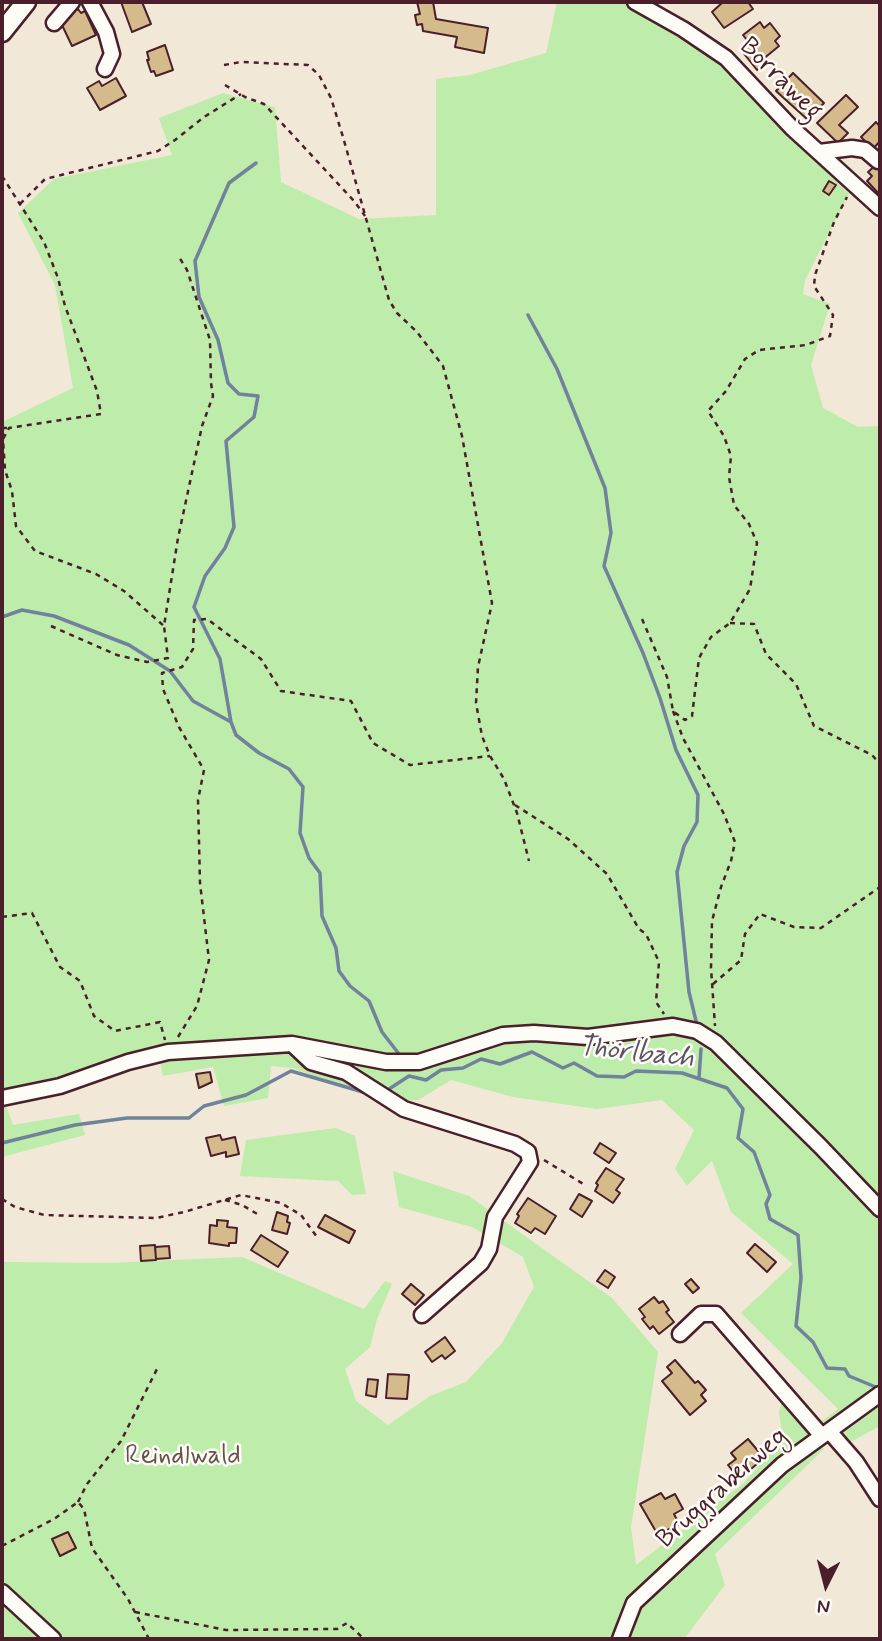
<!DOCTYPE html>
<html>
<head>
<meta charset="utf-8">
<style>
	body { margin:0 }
	#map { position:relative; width:882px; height:1641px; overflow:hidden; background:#f1e8d7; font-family:Mynerve,sans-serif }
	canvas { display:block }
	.frame { position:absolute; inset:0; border:4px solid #4a1f2b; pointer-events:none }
	.north { position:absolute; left:791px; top:1550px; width:70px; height:70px; -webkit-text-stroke:5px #fdfcf7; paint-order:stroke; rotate:186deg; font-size:19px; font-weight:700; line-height:28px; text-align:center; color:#4a1f2b }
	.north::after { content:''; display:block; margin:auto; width:24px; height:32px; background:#4a1f2b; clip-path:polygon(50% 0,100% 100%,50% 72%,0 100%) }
</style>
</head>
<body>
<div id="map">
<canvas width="882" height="1641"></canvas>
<div class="frame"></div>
<div class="north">N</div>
</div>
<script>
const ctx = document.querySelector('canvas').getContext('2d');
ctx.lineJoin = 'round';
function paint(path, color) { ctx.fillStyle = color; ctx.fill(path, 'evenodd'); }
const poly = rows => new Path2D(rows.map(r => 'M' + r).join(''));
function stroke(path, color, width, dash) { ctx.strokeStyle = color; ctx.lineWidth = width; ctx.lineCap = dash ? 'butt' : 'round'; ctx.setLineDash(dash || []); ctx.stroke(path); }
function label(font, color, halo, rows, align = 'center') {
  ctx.font = font + ' Mynerve,sans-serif'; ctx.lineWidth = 5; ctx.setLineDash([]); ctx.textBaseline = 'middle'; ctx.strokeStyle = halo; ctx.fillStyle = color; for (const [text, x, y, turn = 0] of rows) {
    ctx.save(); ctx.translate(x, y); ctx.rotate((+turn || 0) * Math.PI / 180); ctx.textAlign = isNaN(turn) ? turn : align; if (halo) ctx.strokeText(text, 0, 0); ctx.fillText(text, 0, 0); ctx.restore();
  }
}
const green = poly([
	[557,2,621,2,677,34,722,64,849,194,805,280,803,294,830,304,811,365,823,408,858,427,880,426,880,1426,845,1445,819,1423,838,1409,741,1313,793,1264,731,1212,712,1161,687,1186,675,1169,694,1130,662,1100,597,1109,513,1097,451,1080,418,1100,380,1101,293,1068,271,1066,268,1098,224,1106,213,1067,163,1076,157,1048,126,1055,58,1079,2,1091,2,422,73,388,55,285,18,213,54,179,172,155,159,118,223,93,275,107,281,182,359,219,436,215,436,79,470,75,546,53],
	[2,1103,5,1103,13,1125,79,1114,85,1135,2,1157],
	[336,1128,355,1136,366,1194,352,1195,338,1181,240,1176,246,1140],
	[393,1171,469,1196,612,1298,658,1352,631,1527,636,1565,744,1483,783,1438,779,1412,782,1401,824,1449,715,1554,725,1585,684,1639,2,1639,2,1262,109,1263,242,1257,364,1309,385,1281,392,1284,377,1319,370,1347,345,1369,356,1401,388,1425,430,1396,466,1382,502,1343,534,1287,523,1257,472,1227,399,1207]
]);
const stream = poly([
	[256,163,229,183,195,261,199,297,218,340,228,383,239,394,258,396,254,417,226,441,234,527,225,548,205,576,194,607,220,659,231,722,236,735,259,753,289,769,303,787,300,833,309,858,320,873,322,916,336,948,339,971,350,986,369,1001,382,1032,399,1054],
	[528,315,557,369,605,488,611,533,604,566,643,653,660,698,676,750,698,795,697,822,684,846,677,872,689,992,697,1025],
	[2,617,22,610,54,616,129,645,170,671,193,701,231,722],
	[699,1078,701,1049],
	[386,1091,409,1076,426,1080,441,1070,463,1068,481,1059,500,1064,532,1052,563,1068,574,1063,597,1076,624,1077,636,1071,682,1073,727,1088,743,1109,738,1138,754,1152,770,1195,766,1204,770,1219,798,1235,801,1278,796,1326,813,1342,827,1368,845,1369,849,1376,878,1388],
	[2,1143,75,1125,127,1118,189,1118,204,1106,246,1095,291,1071,370,1094]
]);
const building = poly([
	[121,2,142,2,151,24,132,32,121,2],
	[417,2,433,2,436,19,488,28,484,53,455,47,457,37,423,31,422,24,417,25,415,15,420,14,417,2],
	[723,2,748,2,753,9,724,28,712,12,723,2],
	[78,9,81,13,85,11,96,35,72,46,61,23,67,20,65,15,78,9],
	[760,22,764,28,770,23,780,36,775,41,779,46,762,60,765,64,757,70,741,50,750,44,743,35,760,22],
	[165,45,173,70,156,76,154,71,151,72,147,60,149,60,147,52,165,45],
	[793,73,824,103,808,120,776,91,793,73],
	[116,78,126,96,100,110,87,88,99,81,102,86,116,78],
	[846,95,858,107,839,125,848,133,838,143,817,123,846,95],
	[876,122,880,127,880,141,873,149,861,137,876,122],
	[876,165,880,166,880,195,867,181,872,176,868,172,876,165],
	[829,181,836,185,829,195,823,191,829,181],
	[210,1072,212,1082,199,1088,196,1074,210,1072],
	[220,1135,222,1140,235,1137,239,1154,226,1157,226,1152,211,1156,206,1138,220,1135],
	[600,1143,616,1153,609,1163,594,1153,600,1143],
	[606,1168,624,1179,616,1190,620,1193,613,1203,595,1191,598,1185,596,1183,606,1168],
	[579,1194,592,1201,582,1217,570,1209,579,1194],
	[528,1198,556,1216,545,1234,535,1228,531,1233,515,1223,519,1216,517,1214,528,1198],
	[277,1212,288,1216,287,1222,290,1223,287,1234,272,1230,277,1212],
	[325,1215,355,1231,349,1243,318,1227,325,1215],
	[217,1220,228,1221,227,1227,237,1228,236,1243,229,1243,229,1246,209,1243,210,1225,217,1226,217,1220],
	[261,1235,288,1252,278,1267,251,1250,261,1235],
	[755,1244,776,1262,767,1272,747,1253,755,1244],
	[155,1245,156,1260,141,1261,140,1246,155,1245],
	[169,1246,170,1258,156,1259,155,1247,169,1246],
	[605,1270,615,1277,608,1288,597,1281,605,1270],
	[691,1279,699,1288,693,1293,685,1284,691,1279],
	[411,1284,424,1295,415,1305,402,1294,411,1284],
	[654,1297,659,1303,663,1301,669,1310,666,1312,674,1322,659,1334,653,1326,650,1329,642,1319,645,1317,639,1309,654,1297],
	[445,1337,455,1351,445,1359,442,1355,432,1362,425,1352,445,1337],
	[675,1360,695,1383,698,1381,706,1390,701,1395,706,1401,690,1415,662,1381,672,1373,667,1367,675,1360],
	[388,1374,409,1375,407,1399,386,1398,388,1374],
	[368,1379,378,1380,376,1397,366,1395,368,1379],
	[748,1439,764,1458,739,1479,728,1465,736,1459,731,1453,748,1439],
	[661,1493,665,1499,675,1494,683,1509,674,1514,679,1524,658,1535,640,1504,661,1493],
	[68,1532,76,1548,60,1556,52,1539,68,1532]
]);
const path = poly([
	[224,65,241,62,308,65,319,75,331,98,343,137,389,300,397,313,417,332,443,366,462,436,492,603,478,667,476,703,482,736,490,756,504,779,517,813,529,861],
	[225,85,245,97,264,104,354,201,365,216],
	[2,176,44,242,58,278,65,306,97,391,101,414,9,428,3,439,5,470,12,491,16,526,35,551,96,574,124,591,164,626],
	[20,204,45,179,158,151,175,140,204,117,241,94],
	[2,428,9,428],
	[642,619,667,677,673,711,685,720,692,716,699,658,711,637,730,623,750,589,757,543,749,524,734,505,729,477,731,456,724,436,708,411,726,391,745,359,759,350,806,345,830,336,833,315,814,286,815,275,834,222,847,197],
	[730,623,754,624,766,654,796,684,814,726,872,755,880,764],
	[51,626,117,655,147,662,168,658,164,626,178,538,202,426,213,396,211,383,210,340,187,270,179,257],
	[673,711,683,738,724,814,735,842,731,861,721,887,712,921,711,968,715,1026],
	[515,805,568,839,607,874,639,929,646,934,659,962,656,1002,664,1014],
	[2,917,32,913,60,967,80,981,94,1016,115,1031,160,1022,165,1040],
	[713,984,741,960,745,934,760,914,794,927,821,928,880,887],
	[178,1037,197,1006,209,960,200,883,198,800,204,770,179,727,163,689,162,673,182,667,193,649,194,620,207,619,261,659,281,691,351,701,373,743,410,765,490,756],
	[544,1160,585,1185],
	[2,1199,15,1207,44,1215,156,1218,184,1212,241,1195,281,1203,301,1215,317,1237],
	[225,1200,242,1205,259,1215],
	[78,1502,87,1484,121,1441,157,1369],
	[2,1546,54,1519,78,1502,84,1509,92,1548,128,1599,149,1639],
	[135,1612,226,1630,337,1629,347,1623,364,1639]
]);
const minor = poly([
	[90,2,106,32,112,54,105,69],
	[635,2,683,29,726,58,792,128,880,208],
	[54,23,72,2],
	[819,152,852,148,865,150,878,161],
	[293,1045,311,1062,346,1072,404,1109,515,1144,528,1152,530,1162,495,1217,489,1249,481,1263,422,1315],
	[2,1098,60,1086,128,1062,168,1052,292,1044,386,1062,419,1062,503,1035,534,1033,588,1037,673,1026,697,1031,716,1043,821,1147,880,1209],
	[680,1334,701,1314,716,1314,822,1436],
	[829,1431,856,1462,880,1499],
	[2,1592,53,1639],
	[620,1639,634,1603,782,1465,880,1394]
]);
const major = poly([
	[2,32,26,2]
]);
const streetNames = [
	["Borraweg",780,80,45],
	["Bruggraberweg",723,1489,-42]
];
const parkNames = [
	["Reindlwald",183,1458]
];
const waterNames = [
	["Thörlbach",636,1054,6]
];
paint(green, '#beecaa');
stroke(stream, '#70829c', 3.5);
paint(building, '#d5bb8b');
stroke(building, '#4a1f2b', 2);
stroke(minor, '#4a1f2b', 19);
stroke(major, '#4a1f2b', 23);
stroke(path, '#4a1f2b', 2.5, [5, 5]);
stroke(minor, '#fdfcf7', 14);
stroke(major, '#fdfcf7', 18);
label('26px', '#4a1f2b', '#fdfcf7', streetNames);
label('26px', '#67524b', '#fdfcf7', parkNames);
label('italic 28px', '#5d5164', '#fdfcf7', waterNames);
</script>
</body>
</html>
